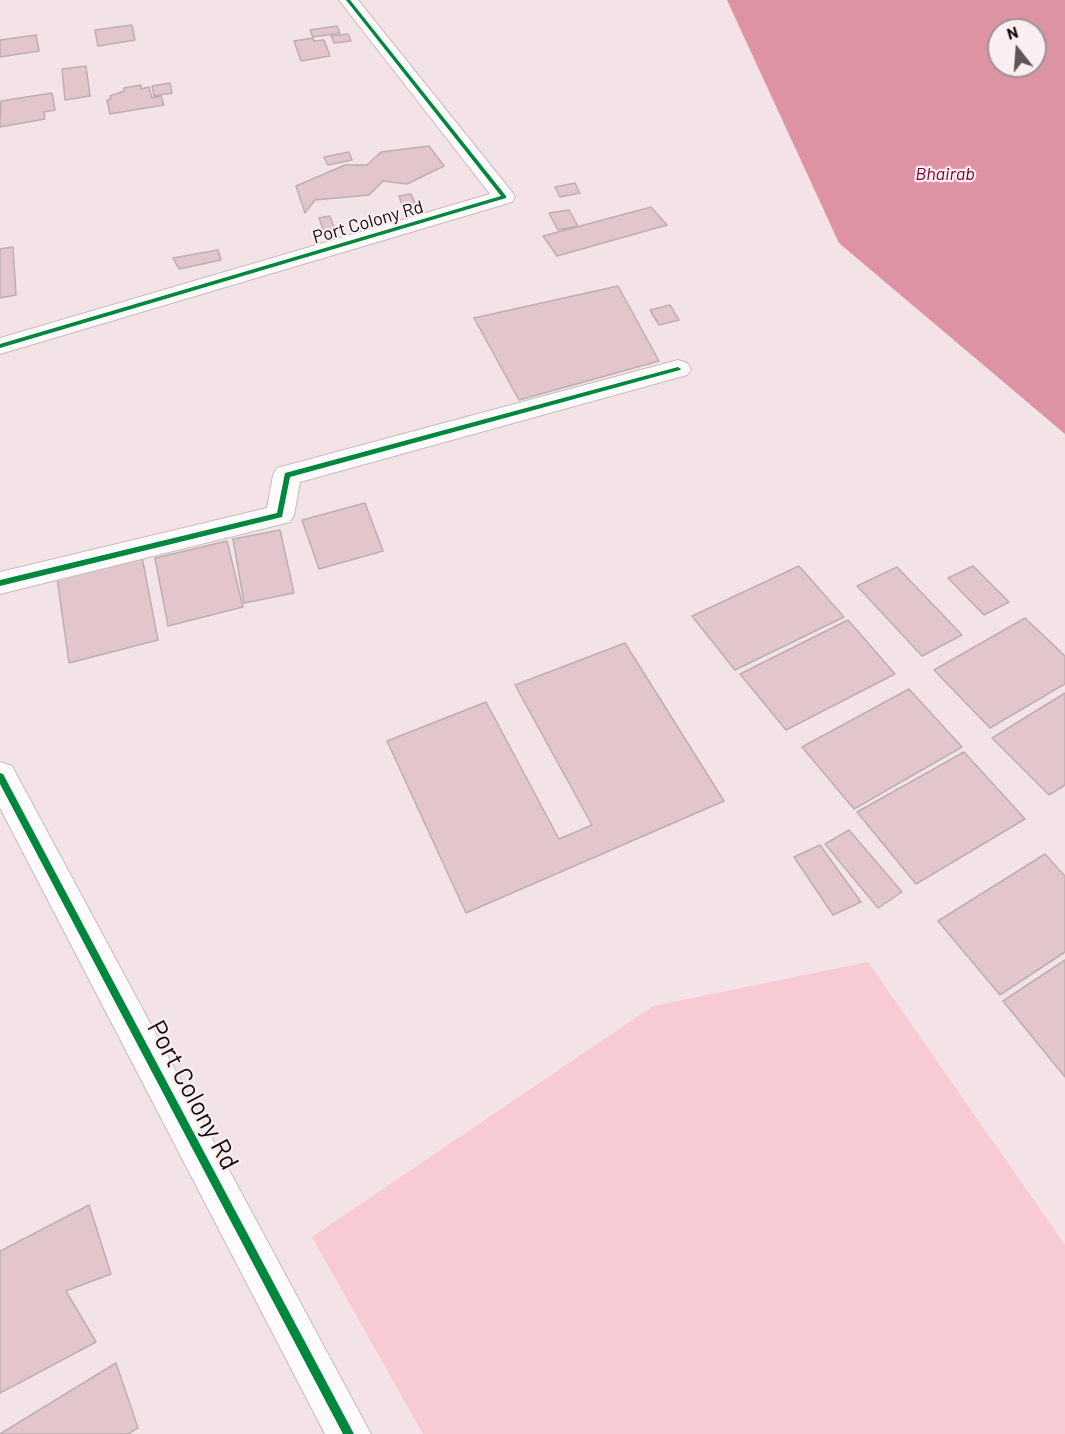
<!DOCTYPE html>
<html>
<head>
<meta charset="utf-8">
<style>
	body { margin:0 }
	#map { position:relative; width:1065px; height:1434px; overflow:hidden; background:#f4e3e6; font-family:Barlow,sans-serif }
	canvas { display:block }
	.north { position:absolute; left:987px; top:18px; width:60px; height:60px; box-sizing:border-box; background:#fbeef0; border:2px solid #9e9294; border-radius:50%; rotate:343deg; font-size:16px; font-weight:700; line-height:24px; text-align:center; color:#13090b }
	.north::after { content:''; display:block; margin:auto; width:21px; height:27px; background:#625558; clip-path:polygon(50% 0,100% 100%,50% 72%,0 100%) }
</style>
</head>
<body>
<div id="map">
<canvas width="1065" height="1434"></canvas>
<div class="north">N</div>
</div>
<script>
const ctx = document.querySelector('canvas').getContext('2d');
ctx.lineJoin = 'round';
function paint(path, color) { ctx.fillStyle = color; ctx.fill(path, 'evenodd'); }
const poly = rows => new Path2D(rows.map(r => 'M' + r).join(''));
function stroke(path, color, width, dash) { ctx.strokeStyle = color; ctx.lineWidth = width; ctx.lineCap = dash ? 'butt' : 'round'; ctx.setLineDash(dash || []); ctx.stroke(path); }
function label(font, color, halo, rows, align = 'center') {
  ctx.font = font + ' Barlow,sans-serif'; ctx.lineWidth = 4.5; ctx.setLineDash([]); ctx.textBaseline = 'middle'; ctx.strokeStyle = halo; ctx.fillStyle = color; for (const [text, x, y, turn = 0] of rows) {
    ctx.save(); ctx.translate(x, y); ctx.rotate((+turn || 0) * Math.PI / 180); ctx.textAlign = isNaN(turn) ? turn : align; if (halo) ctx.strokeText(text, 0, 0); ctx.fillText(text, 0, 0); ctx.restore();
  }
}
const green = poly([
	[868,962,1065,1245,1065,1434,423,1434,312,1237,653,1006]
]);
const water = poly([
	[727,0,1065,0,1065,434,839,243],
	[999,30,1035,30,1035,66,999,66]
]);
const building = poly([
	[132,25,135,40,98,46,95,30,132,25],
	[337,26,340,33,313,37,310,30,337,26],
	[348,34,351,41,334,43,331,36,348,34],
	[36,35,39,51,0,57,0,40,36,35],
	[313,38,314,41,324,40,330,56,301,61,294,41,313,38],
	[86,66,90,96,65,100,62,69,86,66],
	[170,83,172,93,154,96,152,86,170,83],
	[141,85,141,89,149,87,152,98,161,96,164,105,110,114,107,100,111,99,110,96,124,91,124,88,141,85],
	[52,93,55,110,44,112,45,119,0,127,1,101,52,93],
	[429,146,444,166,407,184,383,181,369,195,315,200,305,213,296,186,345,165,367,165,381,152,429,146],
	[349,152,352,160,328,165,324,157,349,152],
	[575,183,580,193,560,197,555,187,575,183],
	[411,194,417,208,404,211,399,196,411,194],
	[651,207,667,225,557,256,543,236,651,207],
	[569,210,578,226,558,230,549,213,569,210],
	[330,216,336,233,325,235,319,218,330,216],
	[13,247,16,295,0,298,0,249,13,247],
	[218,250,221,260,179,269,173,258,218,250],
	[618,286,659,361,519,400,474,318,618,286],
	[670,305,679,320,659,325,650,310,670,305],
	[365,503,383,551,319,569,302,520,365,503],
	[280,530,294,593,244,603,233,539,280,530],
	[227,541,243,607,168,626,155,558,227,541],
	[142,557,158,640,69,663,57,578,142,557],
	[799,566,844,617,735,670,692,616,799,566],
	[973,566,1009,602,984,615,948,578,973,566],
	[897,567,962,635,922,656,857,586,897,567],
	[1025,618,1065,656,1065,684,990,728,934,670,1025,618],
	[848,620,895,674,786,730,740,674,848,620],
	[625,643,724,801,466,913,387,741,486,702,559,839,592,825,515,685,625,643],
	[909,689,962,747,854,809,802,747,909,689],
	[1065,693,1065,785,1049,795,992,738,1065,693],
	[964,752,1025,819,916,884,857,812,964,752],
	[849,830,902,892,878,908,825,844,849,830],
	[820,845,861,902,833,915,794,857,820,845],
	[1045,854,1065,876,1065,952,1000,995,938,921,1045,854],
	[1065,960,1065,1077,1003,1001,1065,960],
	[89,1205,111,1274,66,1291,96,1342,0,1393,0,1251,89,1205],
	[116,1363,138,1428,128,1434,0,1434,116,1363]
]);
const street = poly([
	[339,0,358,0,512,192,515,197,512,202,0,354,0,338,490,194,339,0],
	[678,360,687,363,691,369,687,375,300,482,294,515,290,522,0,594,0,572,267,508,273,475,277,468,678,360],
	[0,762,12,766,371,1434,325,1434,0,808,0,762]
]);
const cycleway = poly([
	[346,0,350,0,506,196,506,198,0,348,0,344,501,196,346,0],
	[678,367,681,369,680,370,290,477,282,517,0,586,0,580,277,513,285,473,678,367],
	[0,773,3,774,354,1434,343,1434,0,784,0,773]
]);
const farWaternames = [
	["Bhairab",945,174]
];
const farStreetnames = [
	["Port Colony Rd",368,222,-16]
];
const nearStreetnames = [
	["Port Colony Rd",193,1095,62]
];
paint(green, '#f8cad3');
paint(water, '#de93a4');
paint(building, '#e2c6cc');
stroke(building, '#bcaeb1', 1.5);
stroke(street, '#c8babd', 2);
paint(street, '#fdfbfb');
paint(cycleway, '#00873e');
label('italic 18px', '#810036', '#fbeef0', farWaternames);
label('18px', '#13090b', '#fbeef0', farStreetnames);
label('26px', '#13090b', '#fbeef0', nearStreetnames);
</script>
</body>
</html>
